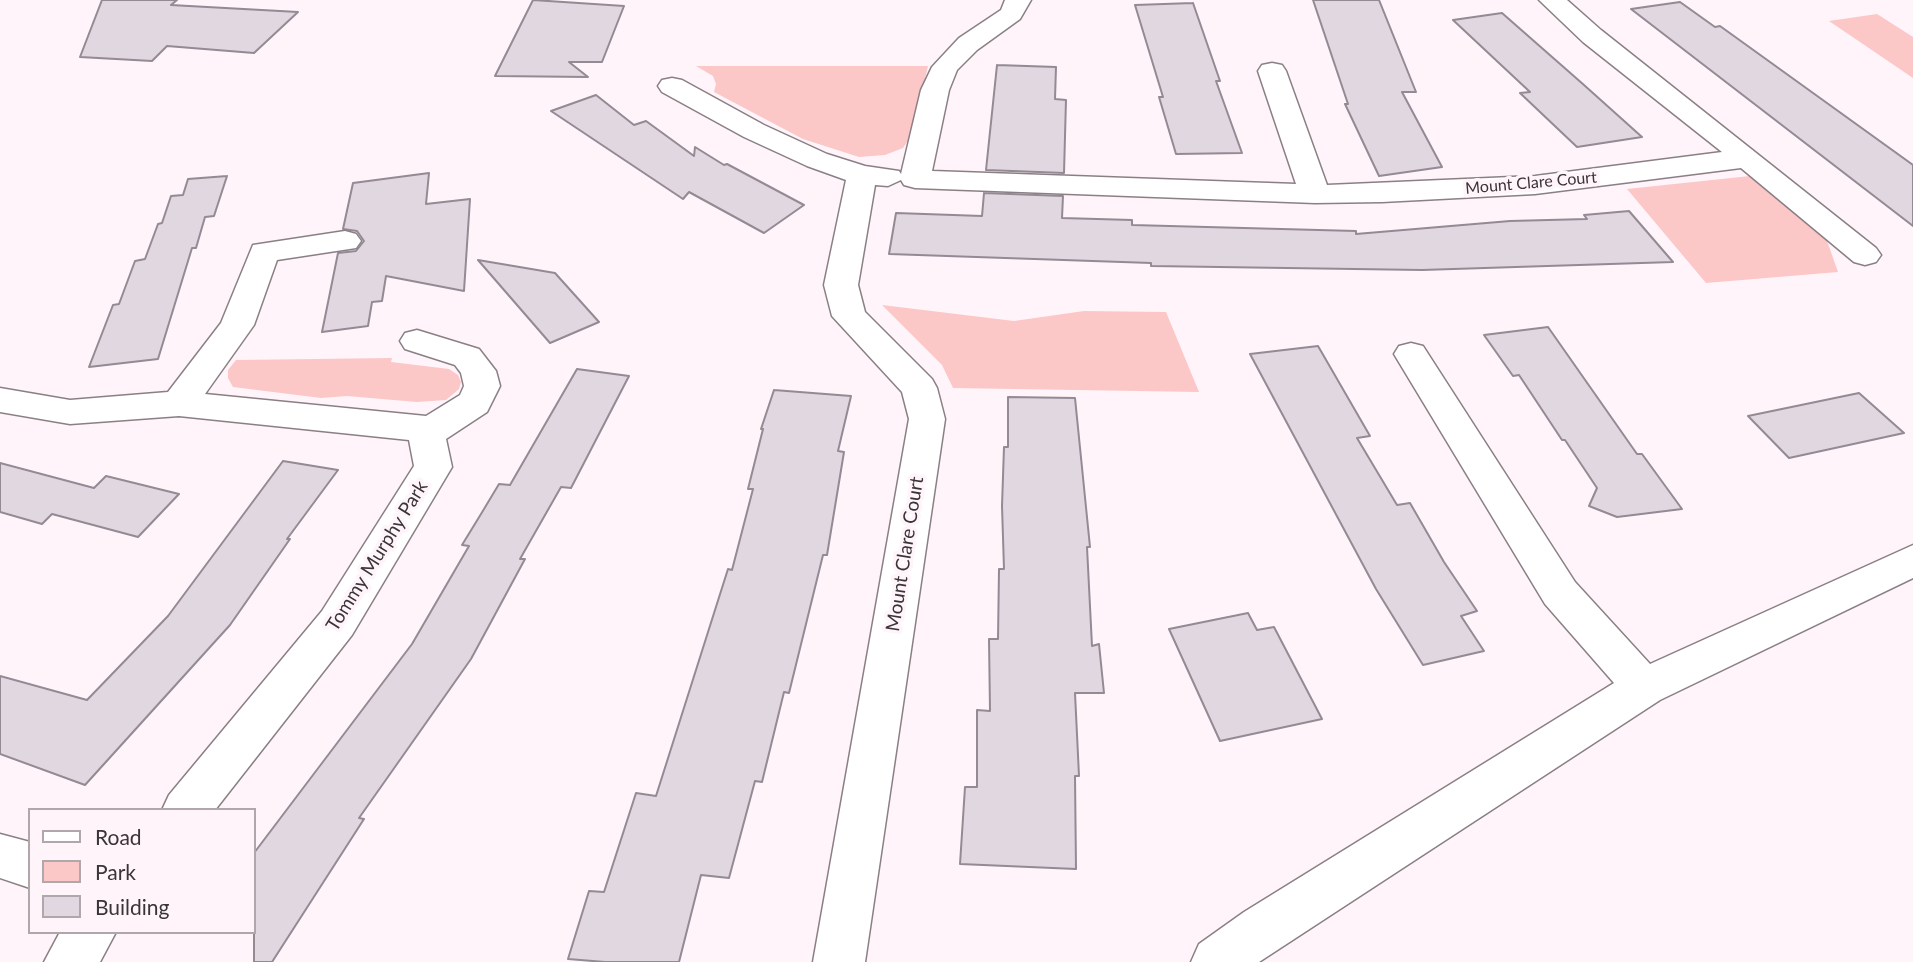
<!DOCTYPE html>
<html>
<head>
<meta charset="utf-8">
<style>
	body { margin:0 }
	#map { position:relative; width:1913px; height:962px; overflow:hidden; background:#fff4fa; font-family:Lato,sans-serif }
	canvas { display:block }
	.legend { position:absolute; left:28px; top:808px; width:228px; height:126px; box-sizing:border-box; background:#fff4fa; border:2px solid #b0a7ac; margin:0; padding:9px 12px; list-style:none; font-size:21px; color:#393437 }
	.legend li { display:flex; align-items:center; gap:14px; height:35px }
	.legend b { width:35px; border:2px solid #b0a7ac }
</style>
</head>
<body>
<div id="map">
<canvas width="1913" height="962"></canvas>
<ul class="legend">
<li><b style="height:9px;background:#fff"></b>Road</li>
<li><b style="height:19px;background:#fcc7c7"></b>Park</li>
<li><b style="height:19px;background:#e0d7e1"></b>Building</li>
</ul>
</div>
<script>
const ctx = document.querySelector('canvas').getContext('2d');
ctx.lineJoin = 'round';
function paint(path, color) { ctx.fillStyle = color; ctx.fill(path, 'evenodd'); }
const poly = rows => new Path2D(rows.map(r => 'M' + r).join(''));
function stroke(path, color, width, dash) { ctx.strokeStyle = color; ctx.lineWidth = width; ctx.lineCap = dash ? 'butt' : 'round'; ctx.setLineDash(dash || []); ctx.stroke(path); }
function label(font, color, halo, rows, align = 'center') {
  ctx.font = font + ' Lato,sans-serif'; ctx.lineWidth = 7; ctx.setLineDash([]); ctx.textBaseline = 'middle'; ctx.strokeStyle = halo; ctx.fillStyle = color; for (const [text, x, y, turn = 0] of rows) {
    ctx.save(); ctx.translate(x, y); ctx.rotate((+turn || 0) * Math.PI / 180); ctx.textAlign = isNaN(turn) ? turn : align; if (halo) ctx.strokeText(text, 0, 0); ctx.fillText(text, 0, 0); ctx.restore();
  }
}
const green = poly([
	[1877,14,1913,37,1913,78,1829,21],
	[696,66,928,66,911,136,903,148,885,155,859,157,803,139,714,92,716,84,713,76],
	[1750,176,1826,238,1838,272,1706,283,1627,189],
	[882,305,1014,321,1084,311,1166,312,1199,392,953,388,942,365],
	[392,358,391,362,449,369,458,375,461,382,459,389,446,400,417,402,347,396,321,398,233,387,228,378,228,370,236,360]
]);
const building = poly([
	[102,0,177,0,171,5,298,12,254,53,167,46,152,61,80,57,102,0],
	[533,0,624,6,602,62,569,62,588,77,495,76,533,0],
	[1313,0,1379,0,1416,92,1402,92,1442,167,1379,176,1345,104,1348,104,1313,0],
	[1680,2,1715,27,1720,26,1913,165,1913,226,1631,9,1680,2],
	[1193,3,1220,81,1216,81,1242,153,1176,154,1159,97,1163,97,1135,5,1193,3],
	[1502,13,1584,85,1642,137,1577,147,1520,93,1530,92,1453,20,1502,13],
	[997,65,1056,67,1055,99,1066,100,1064,173,986,170,997,65],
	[596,95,634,125,646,121,694,156,695,147,724,165,727,164,804,205,764,233,689,192,683,199,551,111,596,95],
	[429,173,426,204,470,199,464,291,386,276,382,301,372,302,368,326,322,332,338,253,356,251,364,241,357,231,343,229,353,183,429,173],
	[227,176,214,216,205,217,196,248,192,248,158,359,89,367,113,305,119,304,135,261,145,259,158,224,162,223,171,196,183,195,188,179,227,176],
	[984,193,1063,196,1062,218,1132,220,1132,225,1356,231,1356,234,1510,221,1587,219,1584,215,1629,211,1673,262,1422,270,1151,266,1151,263,889,254,896,213,982,216,984,193],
	[478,260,555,273,599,322,550,343,478,260],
	[1548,327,1637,454,1642,454,1682,509,1617,517,1589,506,1597,488,1565,440,1562,440,1519,375,1513,376,1484,335,1548,327],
	[1318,346,1370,436,1357,438,1397,505,1410,503,1444,562,1477,611,1461,616,1484,651,1423,665,1376,589,1250,354,1318,346],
	[577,369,629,376,571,488,561,487,520,559,525,559,471,659,359,818,364,819,272,962,254,962,254,853,412,644,469,546,462,545,481,514,499,484,510,485,577,369],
	[774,390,851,396,838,451,844,452,827,555,823,555,789,693,784,692,762,782,755,781,729,878,701,875,679,962,605,962,568,959,589,891,604,892,636,793,656,796,728,569,732,570,753,489,748,489,763,429,761,429,774,390],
	[1859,393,1904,433,1789,458,1748,416,1859,393],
	[1008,397,1075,398,1090,547,1087,547,1092,646,1099,644,1104,693,1075,693,1079,776,1075,776,1076,869,960,864,965,787,977,787,977,710,990,711,989,639,998,639,999,569,1004,569,1002,506,1004,447,1008,447,1008,397],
	[283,461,338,470,287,539,290,539,230,625,85,785,0,754,0,676,87,700,168,616,283,461],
	[0,463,94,488,106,476,179,494,138,537,52,514,42,524,0,512,0,463],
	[1248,613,1257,630,1274,627,1322,719,1220,741,1169,629,1248,613]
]);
const street = poly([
	[1005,0,1031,0,1020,19,977,50,957,70,949,90,932,171,1296,184,1258,71,1262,65,1272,63,1282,65,1286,71,1327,185,1535,176,1722,152,1583,42,1539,0,1567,0,1601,30,1876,248,1881,255,1876,262,1865,265,1854,262,1741,168,1535,194,1382,202,1315,203,915,188,904,185,901,180,888,186,875,185,858,285,865,312,932,379,937,388,945,419,865,962,813,962,909,419,902,392,832,316,824,285,846,180,807,166,744,137,662,92,658,86,662,80,672,78,682,80,764,125,827,154,865,166,899,171,901,174,921,90,932,67,959,38,1001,10,1005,0],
	[345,231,356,234,361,241,356,248,277,260,254,325,205,394,426,416,460,395,464,386,461,373,455,365,405,349,400,341,405,333,417,330,479,349,496,371,500,386,487,412,446,439,452,467,352,635,215,810,162,810,169,795,322,611,414,466,409,440,179,416,70,424,0,412,0,388,70,400,168,392,221,323,253,245,345,231],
	[1411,343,1423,346,1575,582,1650,664,1913,545,1913,578,1660,700,1259,962,1191,962,1199,944,1244,912,1614,683,1545,604,1394,354,1399,346,1411,343],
	[0,834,30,842,30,888,0,878,0,834],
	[60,932,116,932,100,962,44,962,60,932]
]);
const farStreetnames = [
	["Mount Clare Court",1531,183,-5]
];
const streetNames = [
	["Mount Clare Court",905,554,-81],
	["Tommy Murphy Park",377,556,-58]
];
paint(green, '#fcc7c7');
paint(building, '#e0d7e1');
stroke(building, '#938a94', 2);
stroke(street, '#8a7f85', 3);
paint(street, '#fff');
label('16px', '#393437', '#fff4fa', farStreetnames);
label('19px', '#393437', '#fff4fa', streetNames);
</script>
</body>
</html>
